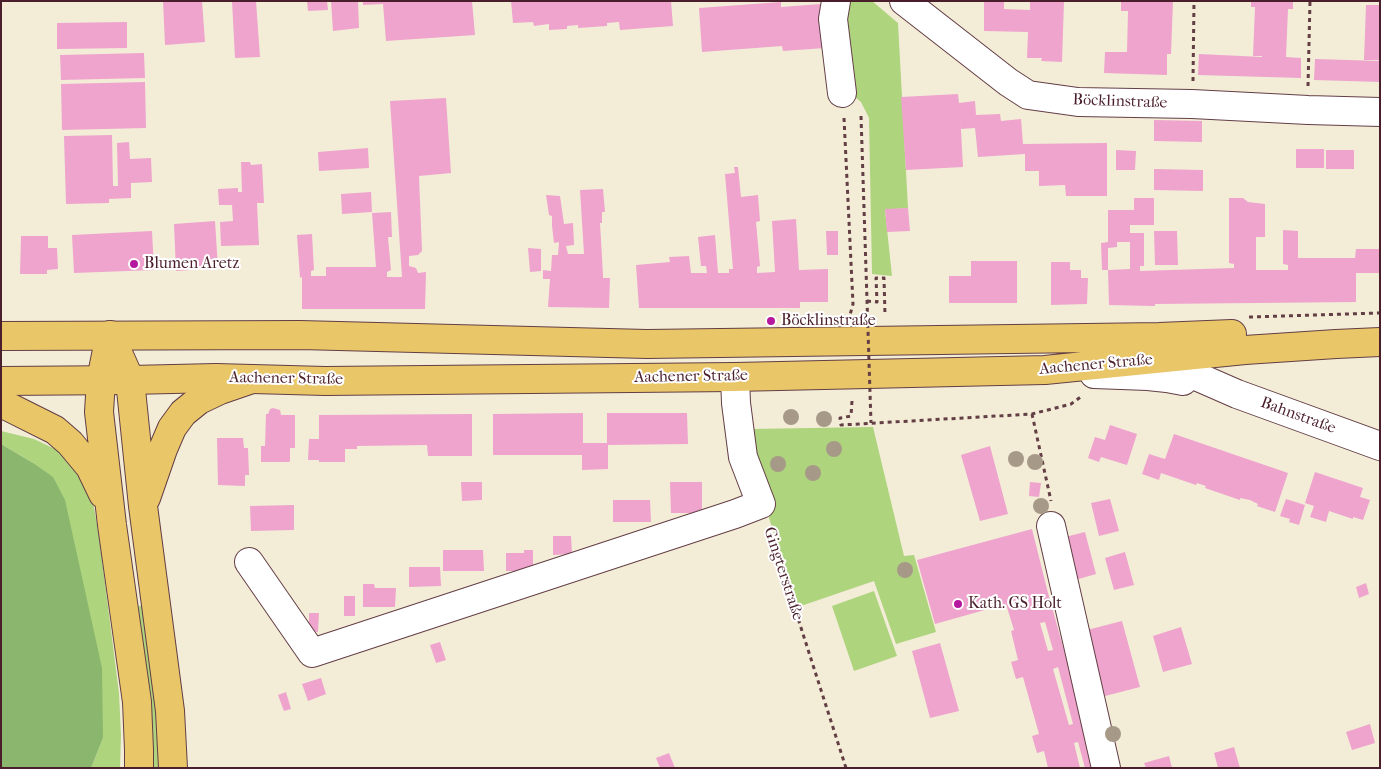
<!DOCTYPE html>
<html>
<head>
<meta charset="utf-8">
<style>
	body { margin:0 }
	#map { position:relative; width:1381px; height:769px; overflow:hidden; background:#f3edd8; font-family:"IM FELL French Canon",serif }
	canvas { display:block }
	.frame { position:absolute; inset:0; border:2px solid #4a1f2b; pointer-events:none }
</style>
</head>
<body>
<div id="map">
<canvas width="1381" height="769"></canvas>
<div class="frame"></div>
</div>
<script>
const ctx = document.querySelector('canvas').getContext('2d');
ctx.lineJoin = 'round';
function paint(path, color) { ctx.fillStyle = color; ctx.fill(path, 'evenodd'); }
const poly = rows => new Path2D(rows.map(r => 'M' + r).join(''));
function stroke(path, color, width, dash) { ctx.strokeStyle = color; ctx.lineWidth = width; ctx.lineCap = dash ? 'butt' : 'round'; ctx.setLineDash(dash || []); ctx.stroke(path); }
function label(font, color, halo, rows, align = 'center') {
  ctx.font = font + ' "IM FELL French Canon",serif'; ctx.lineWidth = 4; ctx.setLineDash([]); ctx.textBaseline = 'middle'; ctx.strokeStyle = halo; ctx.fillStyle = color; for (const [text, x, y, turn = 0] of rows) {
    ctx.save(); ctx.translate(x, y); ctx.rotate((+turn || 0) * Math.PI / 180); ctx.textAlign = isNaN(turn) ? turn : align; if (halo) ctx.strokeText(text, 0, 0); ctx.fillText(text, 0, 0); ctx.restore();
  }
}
const green = poly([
	[851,1,872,1,898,23,908,208,885,210,892,276,872,274,869,118,861,102,848,91,846,6],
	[873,427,904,556,914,555,936,632,896,644,874,581,798,607,769,518,750,429],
	[1,431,34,439,55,449,71,463,85,483,93,502,99,536,119,693,121,735,120,768,91,768,103,738,33,463,1,444],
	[874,591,897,656,854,671,832,606],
	[143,605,163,746,162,768,148,768,137,607]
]);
const forest = poly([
	[1,444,33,463,53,477,65,500,102,668,103,738,91,768,1,768]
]);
const building = poly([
	[163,1,202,1,205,42,165,45],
	[232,1,256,1,260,57,235,58],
	[307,1,327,1,328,10,308,11],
	[331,1,358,1,359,28,333,31],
	[363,1,472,1,475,35,386,41,383,4,363,5],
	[511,1,671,1,673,26,620,30,619,22,607,23,607,26,578,28,578,25,567,26,567,29,549,30,549,24,534,26,533,22,513,23],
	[984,1,1004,1,1004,9,1030,10,1030,1,1064,1,1062,62,1041,61,1042,58,1027,58,1028,32,984,31],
	[1121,1,1173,1,1171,54,1167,54,1167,75,1104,73,1105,52,1127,52,1128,11,1121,11],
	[1251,1,1293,1,1293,9,1288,9,1286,57,1301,58,1301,78,1198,75,1199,54,1262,57,1262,56,1253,56,1255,7,1251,7],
	[781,2,781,7,821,4,825,48,783,51,782,46,702,52,699,8],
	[1366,5,1380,5,1380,60,1364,60],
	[127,22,127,48,57,49,57,23],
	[144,53,145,78,61,80,60,55],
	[1315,59,1380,61,1380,82,1314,80],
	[145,82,146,128,62,130,61,84],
	[958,94,959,103,975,101,976,115,1000,114,1001,121,1021,119,1023,144,1107,143,1107,196,1066,196,1065,185,1039,186,1039,171,1025,171,1025,154,978,157,975,128,961,129,960,112,963,167,906,170,901,97],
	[446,98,451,173,419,176,422,251,418,255,409,256,409,266,416,268,418,273,426,272,425,309,302,309,302,277,300,278,297,235,312,234,314,270,311,271,311,276,326,276,326,267,376,267,372,213,391,212,392,237,388,237,391,270,387,272,387,277,402,277,390,101],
	[1154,120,1202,121,1202,142,1154,141],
	[112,135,113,186,118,186,117,143,129,142,130,159,151,158,152,182,131,183,131,198,109,199,109,203,66,204,64,136],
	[368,148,369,168,319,171,318,152],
	[1296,149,1324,149,1324,168,1296,168],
	[1116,150,1136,151,1135,170,1116,170],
	[1326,150,1354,150,1354,169,1326,169],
	[241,162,250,162,251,165,262,164,264,203,257,203,259,245,221,246,220,222,233,221,232,205,219,205,218,189,238,188,238,192,242,192],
	[734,167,738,167,741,197,758,195,760,221,756,222,760,266,757,267,757,273,775,272,772,221,796,219,799,270,828,269,828,302,800,302,800,308,639,308,636,265,670,262,669,257,689,256,691,273,707,273,706,266,701,266,698,237,715,235,718,273,729,273,729,269,733,269,725,174,735,173],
	[1154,169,1203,170,1203,191,1154,190],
	[603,189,605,212,602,212,602,223,600,223,603,275,603,278,610,278,609,308,548,307,550,279,543,279,543,270,551,271,552,255,558,255,559,242,554,243,552,226,552,216,549,215,546,195,560,196,564,224,573,223,574,245,566,246,568,254,584,254,580,190],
	[371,192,372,212,342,214,341,194],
	[1134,198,1154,198,1154,225,1130,225,1130,233,1144,233,1144,266,1140,266,1140,271,1234,268,1234,264,1229,263,1229,198,1243,198,1248,202,1265,204,1265,237,1256,237,1256,270,1288,270,1288,265,1283,264,1283,230,1298,231,1298,258,1355,258,1356,249,1380,249,1380,273,1356,273,1356,302,1155,304,1155,306,1109,305,1108,270,1102,270,1101,243,1108,242,1108,210,1134,210],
	[1117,242,1130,242,1130,269,1108,270,1108,248,1117,247],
	[908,208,910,231,887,232,885,209],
	[215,221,218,268,176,271,174,224],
	[152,231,154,270,74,273,72,235],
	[826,231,838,231,838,255,827,255],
	[1154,231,1177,231,1178,265,1155,265],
	[21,236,48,236,48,248,57,248,58,269,47,270,47,274,20,274],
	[528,248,541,249,541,271,530,272],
	[971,261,1017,261,1017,303,949,303,949,276,971,276],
	[1051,262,1070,262,1070,270,1081,270,1081,278,1088,278,1087,304,1051,305],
	[273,408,280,410,281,415,295,415,295,448,290,448,290,461,289,462,261,462,261,446,265,446,266,414,268,414,270,409],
	[583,413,583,443,607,443,607,413,687,413,688,444,608,445,608,469,582,470,582,455,493,455,493,414],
	[472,414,472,456,428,456,427,445,357,446,357,449,345,449,345,462,319,462,319,460,308,460,309,439,319,439,319,415],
	[1110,425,1137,434,1127,465,1101,457,1099,462,1088,458,1095,437,1105,440],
	[1174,434,1288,473,1275,512,1257,506,1258,504,1250,500,1240,498,1240,500,1205,488,1206,486,1197,483,1196,485,1161,473,1159,480,1142,474,1149,454,1165,459],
	[217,438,243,438,244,448,248,448,249,475,245,475,245,486,218,485],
	[990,446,1008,514,980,521,961,455],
	[1315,472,1363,488,1360,497,1370,500,1363,520,1353,517,1353,519,1329,511,1326,522,1310,517,1314,506,1305,503],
	[461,482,482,482,482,500,462,501],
	[670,482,702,482,702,513,671,513],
	[1030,482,1041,483,1039,497,1029,496],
	[1110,499,1119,531,1099,536,1091,503],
	[1286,499,1305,505,1299,525,1289,522,1290,519,1280,516],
	[613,500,650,500,651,522,613,522],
	[294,505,294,530,251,531,250,506],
	[1032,529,1048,593,1097,768,1085,768,1078,742,1074,743,1080,768,1048,768,1044,751,1037,753,1032,736,1039,734,1023,677,1016,679,1011,662,1018,660,1011,631,1014,630,1006,604,935,624,917,560],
	[1045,622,1053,650,1048,651,1040,623],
	[1058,667,1073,724,1069,725,1053,669],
	[1085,532,1096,574,1068,582,1057,539],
	[553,536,571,536,572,554,553,555],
	[443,550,483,550,484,571,443,571],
	[524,550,533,550,533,568,524,568,524,571,506,571,506,553,524,553],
	[1125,552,1134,585,1114,590,1105,558],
	[409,567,440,567,441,586,409,587],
	[1366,583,1369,594,1359,598,1356,587],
	[363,584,374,584,375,588,396,588,395,607,363,607],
	[344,596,355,596,355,616,344,616],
	[309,613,319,613,318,632,309,631],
	[1122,621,1140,687,1105,696,1087,630],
	[1181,627,1192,664,1163,672,1153,636],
	[440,642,446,660,436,663,430,645],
	[940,643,959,711,930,718,912,651],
	[321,678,326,694,308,701,302,684],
	[286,692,291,709,284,711,278,695],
	[1370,724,1375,743,1352,750,1346,732],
	[1234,747,1240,768,1218,768,1214,753],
	[669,753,675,768,660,768,656,758],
	[1169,756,1172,768,1146,768,1144,763]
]);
const path = poly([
	[1193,81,1194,1],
	[1308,86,1310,1],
	[844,118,853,304,850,315],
	[867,301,877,302,876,278,884,278,885,315],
	[1249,317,1380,313],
	[852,401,851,416,840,418,841,425,1032,414,1071,404,1082,396],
	[1032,414,1051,501],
	[769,528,846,768]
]);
const minor = poly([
	[836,1,833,19,842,93],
	[904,1,1008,82,1028,95,1078,102,1192,104,1308,110,1380,112],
	[1148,356,1157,359,1237,394,1380,446],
	[1094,374,1148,376,1167,378,1183,381],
	[1051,526,1106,768],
	[249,562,312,653,735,514,761,504,743,457,736,403,735,377]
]);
const major = poly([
	[1,336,300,335,647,344,1159,337,1232,334],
	[1,381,130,380,216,378,325,381,735,377,1045,370,1245,350,1336,344,1380,342]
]);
const highway = poly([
	[110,335,130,380,143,506,170,711,173,768],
	[110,335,101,380,99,412,112,525,137,702,139,750,139,768],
	[1,403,55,430,70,443,90,467,103,494],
	[146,498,163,449,172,428,183,413,199,400,220,390,252,379]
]);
const pathBridge = poly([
	[861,116,871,423]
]);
const trees = [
	[791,417],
	[824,419],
	[834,449],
	[1016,459],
	[1035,462],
	[778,464],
	[813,473],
	[1041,506],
	[905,570],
	[1113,734]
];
const markers = [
	[134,264,5,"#b5179e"],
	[771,321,5,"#b5179e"],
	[958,604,5,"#b5179e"]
];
const streetNames = [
	["Böcklinstraße",1120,102,2],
	["Aachener Straße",1096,365,-5],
	["Aachener Straße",691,377,-1],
	["Aachener Straße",286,379,1],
	["Bahnstraße",1298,416,20],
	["Gingterstraße",783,574,72]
];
const poiNames = [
	["Blumen Aretz",144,264],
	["Böcklinstraße",781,321],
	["Kath. GS Holt",968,604]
];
paint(green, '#aed47e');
paint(forest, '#8ab66d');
paint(building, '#eea4cd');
stroke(minor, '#633e45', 30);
stroke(major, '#633e45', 30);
stroke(highway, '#633e45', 30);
stroke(path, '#633e45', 3, [4, 4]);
stroke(minor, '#fff', 28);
stroke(major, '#e9c769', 28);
stroke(highway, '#e9c769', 28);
stroke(pathBridge, '#633e45', 3, [4, 4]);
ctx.fillStyle = '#a79987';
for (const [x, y] of trees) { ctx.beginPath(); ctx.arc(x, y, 8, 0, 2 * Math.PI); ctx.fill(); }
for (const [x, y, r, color] of markers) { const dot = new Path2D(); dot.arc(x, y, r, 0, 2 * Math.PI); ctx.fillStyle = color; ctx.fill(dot); stroke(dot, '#fff', 2); }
label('16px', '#4a1f2b', '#fff', streetNames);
label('16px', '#4a1f2b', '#fff', poiNames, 'left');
</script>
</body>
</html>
